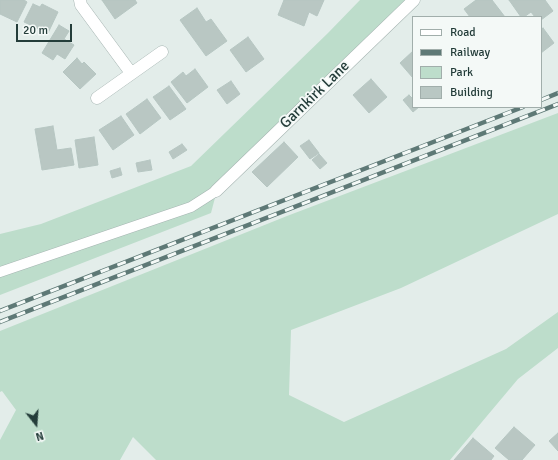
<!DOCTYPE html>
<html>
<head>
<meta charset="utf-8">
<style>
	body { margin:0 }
	#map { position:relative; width:558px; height:460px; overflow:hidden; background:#e3edea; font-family:Signika,sans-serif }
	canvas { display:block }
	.legend { position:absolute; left:412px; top:16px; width:130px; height:92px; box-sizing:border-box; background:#f4f9f7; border:1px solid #a1aeab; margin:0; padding:5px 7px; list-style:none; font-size:12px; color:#243d3a }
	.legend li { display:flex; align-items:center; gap:8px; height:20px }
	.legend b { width:20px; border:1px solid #a1aeab }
	.north { position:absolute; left:16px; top:404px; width:40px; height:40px; -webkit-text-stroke:3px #f4f9f7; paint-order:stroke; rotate:163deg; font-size:11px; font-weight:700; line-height:16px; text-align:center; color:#243d3a }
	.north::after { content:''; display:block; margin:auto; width:14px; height:18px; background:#243d3a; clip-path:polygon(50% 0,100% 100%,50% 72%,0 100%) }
	.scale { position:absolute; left:16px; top:24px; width:56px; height:18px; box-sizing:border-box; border:2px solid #243d3a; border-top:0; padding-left:5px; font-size:12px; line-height:14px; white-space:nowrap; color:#243d3a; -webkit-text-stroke:3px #f4f9f7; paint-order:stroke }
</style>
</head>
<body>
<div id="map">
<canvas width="558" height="460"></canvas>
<ul class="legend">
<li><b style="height:5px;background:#fff"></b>Road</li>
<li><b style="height:5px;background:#5e7976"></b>Railway</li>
<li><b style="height:11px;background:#bdddcb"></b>Park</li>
<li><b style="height:11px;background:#b9c7c3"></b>Building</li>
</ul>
<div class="north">N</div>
<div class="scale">20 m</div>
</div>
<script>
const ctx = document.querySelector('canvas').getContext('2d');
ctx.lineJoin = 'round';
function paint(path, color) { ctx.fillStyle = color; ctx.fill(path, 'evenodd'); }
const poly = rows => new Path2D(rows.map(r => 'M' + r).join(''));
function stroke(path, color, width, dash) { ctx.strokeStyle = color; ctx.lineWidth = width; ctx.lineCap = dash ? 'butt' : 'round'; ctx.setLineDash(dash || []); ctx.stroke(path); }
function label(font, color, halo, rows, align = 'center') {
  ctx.font = font + ' Signika,sans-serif'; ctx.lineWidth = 3.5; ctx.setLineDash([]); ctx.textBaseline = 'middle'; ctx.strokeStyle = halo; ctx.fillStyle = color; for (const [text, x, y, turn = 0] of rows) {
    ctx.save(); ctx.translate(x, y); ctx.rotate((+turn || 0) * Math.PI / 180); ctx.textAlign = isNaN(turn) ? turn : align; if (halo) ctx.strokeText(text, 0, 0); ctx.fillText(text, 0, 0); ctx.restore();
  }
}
const green = poly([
	[360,0,406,0,216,194,211,213,0,295,0,234,41,224,191,166,328,33],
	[558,113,558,214,401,288,291,330,289,395,344,422,506,349,558,312,558,348,518,379,450,460,156,460,133,437,120,460,0,460,0,440,16,410,2,391,0,392,0,331,287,216]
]);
const building = poly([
	[0,0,24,0,27,2,17,22,0,14,0,0],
	[102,0,135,0,137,3,115,19,102,0],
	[284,0,324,0,317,16,309,12,304,26,278,15,284,0],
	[476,0,492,0,505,17,470,17,464,9,476,0],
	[509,0,545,0,553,11,541,20,541,17,535,17,531,12,524,17,521,17,509,0],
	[33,4,40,7,42,4,58,12,48,33,24,22,33,4],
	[197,8,206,22,211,19,227,41,206,56,180,20,197,8],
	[59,25,69,31,64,39,74,45,65,59,57,54,53,60,42,53,59,25],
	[543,28,554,43,541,53,541,30,543,28],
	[248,37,264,59,246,72,230,50,248,37],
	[413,51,413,78,400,63,413,51],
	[77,58,82,64,84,62,96,74,80,89,63,72,77,58],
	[195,69,208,87,187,103,171,82,183,72,186,76,195,69],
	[371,79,387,97,369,113,353,95,371,79],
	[231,81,240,94,227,104,217,90,231,81],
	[169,86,186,109,170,120,153,97,169,86],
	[409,95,413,99,413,107,419,107,413,112,403,100,409,95],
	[147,99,161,118,140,134,126,114,147,99],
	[121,116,134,135,113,150,99,130,121,116],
	[53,126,57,150,71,148,74,165,42,170,35,129,53,126],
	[94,137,98,165,79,168,75,140,94,137],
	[309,140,319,153,310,159,300,146,309,140],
	[284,142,298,157,267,187,252,172,284,142],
	[182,144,187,150,173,159,169,152,182,144],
	[319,154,327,163,320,169,312,160,319,154],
	[150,160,152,170,138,172,136,163,150,160],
	[120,168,122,175,112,178,110,171,120,168],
	[514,427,535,445,522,460,509,460,495,448,514,427],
	[558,433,558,451,549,441,558,433],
	[473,438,494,456,491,460,454,460,473,438]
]);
const lane = poly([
	[0,272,191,207,216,191]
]);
const street = poly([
	[80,0,81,5,131,73],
	[97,98,162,52],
	[216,191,414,0]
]);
const rail = poly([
	[541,100,558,93],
	[0,311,523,107],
	[0,322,558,104]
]);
const streetNames = [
	["Garnkirk Lane",315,95,-44]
];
paint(green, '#bdddcb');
paint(building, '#b9c7c3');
stroke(building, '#b6c6c2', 1);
stroke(lane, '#a6b5b2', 11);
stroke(street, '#a6b5b2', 13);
stroke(lane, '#fff', 10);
stroke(street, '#fff', 12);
stroke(rail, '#5e7976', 4.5);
stroke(rail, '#f4f9f7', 3, [9]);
label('15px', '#243d3a', '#f4f9f7', streetNames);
</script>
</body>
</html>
